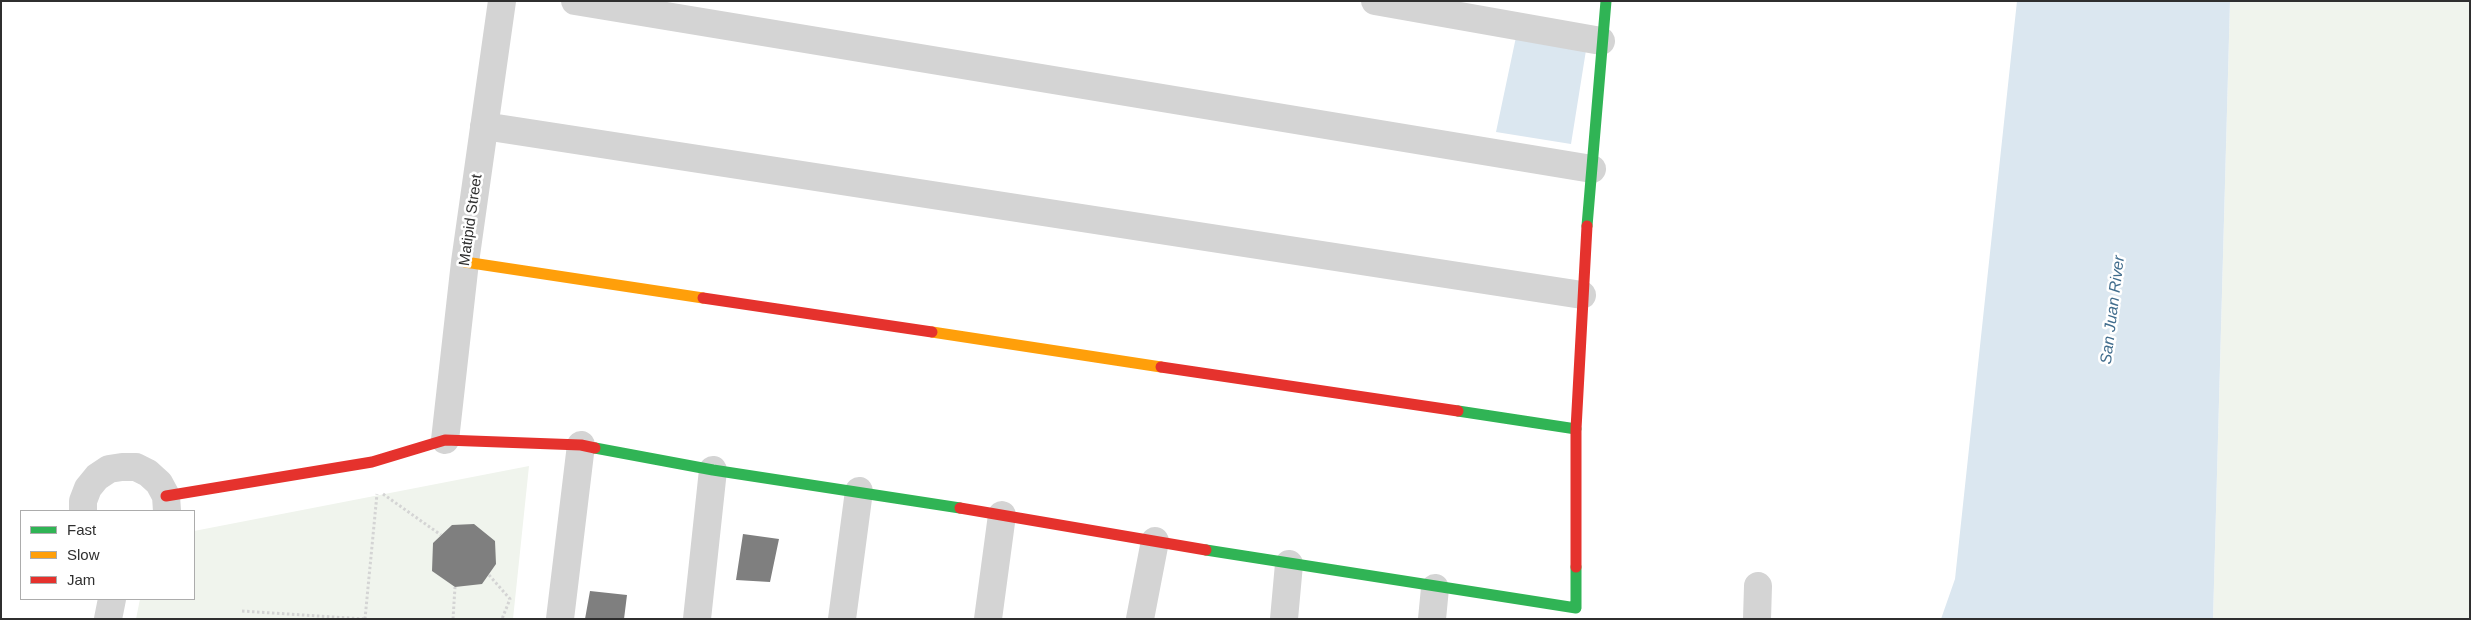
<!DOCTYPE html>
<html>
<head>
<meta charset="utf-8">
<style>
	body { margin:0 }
	#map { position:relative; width:2471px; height:620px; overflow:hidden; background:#fff; font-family:Arial,sans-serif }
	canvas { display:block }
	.frame { position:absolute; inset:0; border:2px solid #2f2f2f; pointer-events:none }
	.legend { position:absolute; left:20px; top:510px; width:175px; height:90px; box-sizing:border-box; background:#fff; border:1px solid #acacac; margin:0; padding:6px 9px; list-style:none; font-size:15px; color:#2f2f2f }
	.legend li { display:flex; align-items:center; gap:10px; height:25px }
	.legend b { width:25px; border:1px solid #acacac }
</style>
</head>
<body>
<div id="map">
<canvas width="2471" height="620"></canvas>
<div class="frame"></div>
<ul class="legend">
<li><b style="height:6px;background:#30b455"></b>Fast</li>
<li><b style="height:6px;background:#ff9f0a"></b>Slow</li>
<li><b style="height:6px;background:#e5322d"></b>Jam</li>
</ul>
</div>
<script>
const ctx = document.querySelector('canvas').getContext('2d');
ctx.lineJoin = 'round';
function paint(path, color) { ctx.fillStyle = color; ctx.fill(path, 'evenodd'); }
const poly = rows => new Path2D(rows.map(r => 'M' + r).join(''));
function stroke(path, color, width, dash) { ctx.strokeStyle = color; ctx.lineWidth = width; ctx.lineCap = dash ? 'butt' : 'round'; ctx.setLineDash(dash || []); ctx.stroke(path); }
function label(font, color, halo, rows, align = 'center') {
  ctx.font = font + ' Arial,sans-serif'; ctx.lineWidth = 5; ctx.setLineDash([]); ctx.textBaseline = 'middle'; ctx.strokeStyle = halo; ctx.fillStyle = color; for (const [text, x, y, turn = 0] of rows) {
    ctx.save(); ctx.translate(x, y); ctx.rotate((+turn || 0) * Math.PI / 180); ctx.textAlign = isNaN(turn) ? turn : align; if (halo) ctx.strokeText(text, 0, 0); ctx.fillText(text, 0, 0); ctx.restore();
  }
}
const green = poly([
	[2230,1,2470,1,2470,619,2213,619],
	[529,466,513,619,136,619,140,599,194,599,194,531]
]);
const water = poly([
	[2017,1,2230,1,2213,619,1941,619,1955,579],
	[1516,37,1587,44,1571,144,1496,132]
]);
const building = poly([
	[474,524,495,541,496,564,482,584,455,587,432,571,433,543,452,525],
	[743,534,779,539,770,582,736,580],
	[590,591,627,595,624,619,585,619]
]);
const path = poly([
	[383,494,441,535],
	[489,575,510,599,502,619],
	[242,611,364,619],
	[365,619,377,494],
	[453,619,455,587]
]);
const street = poly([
	[575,1,1592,169],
	[1375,1,1601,41],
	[484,126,1582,295],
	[445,440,465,262,502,1],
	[83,511,83,501,88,488,97,477,109,469,122,467,136,467,148,473,159,483,166,496,167,511],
	[108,619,112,599],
	[560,619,581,445],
	[697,619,713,470],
	[842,619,859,491],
	[988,619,1002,515],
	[1140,619,1155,541],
	[1284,619,1289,564],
	[1432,619,1435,588],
	[1757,619,1758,586]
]);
const fast = poly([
	[1587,226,1606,1],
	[1458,411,1576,429],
	[595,448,713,470,960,508],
	[1206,550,1576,608,1576,567]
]);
const slow = poly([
	[465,262,703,298],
	[932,332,1161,367]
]);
const jam = poly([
	[703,298,932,332],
	[1161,367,1458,411],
	[166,496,372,462,445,440,581,445,595,448],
	[960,508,1206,550],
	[1576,567,1576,429,1587,226]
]);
const streetNames = [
	["Matipid Street",471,220,-82]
];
const waterNames = [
	["San Juan River",2113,310,-83]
];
paint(green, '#f0f4ed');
paint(water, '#dbe7f0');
paint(building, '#7f7f7f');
stroke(path, '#d4d4d4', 3, [2.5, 2.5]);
stroke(street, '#d4d4d4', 28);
stroke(fast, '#30b455', 11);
stroke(slow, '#ff9f0a', 11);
stroke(jam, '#e5322d', 11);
label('15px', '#2f2f2f', '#fff', streetNames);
label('italic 16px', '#416d8d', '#fff', waterNames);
</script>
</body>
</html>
